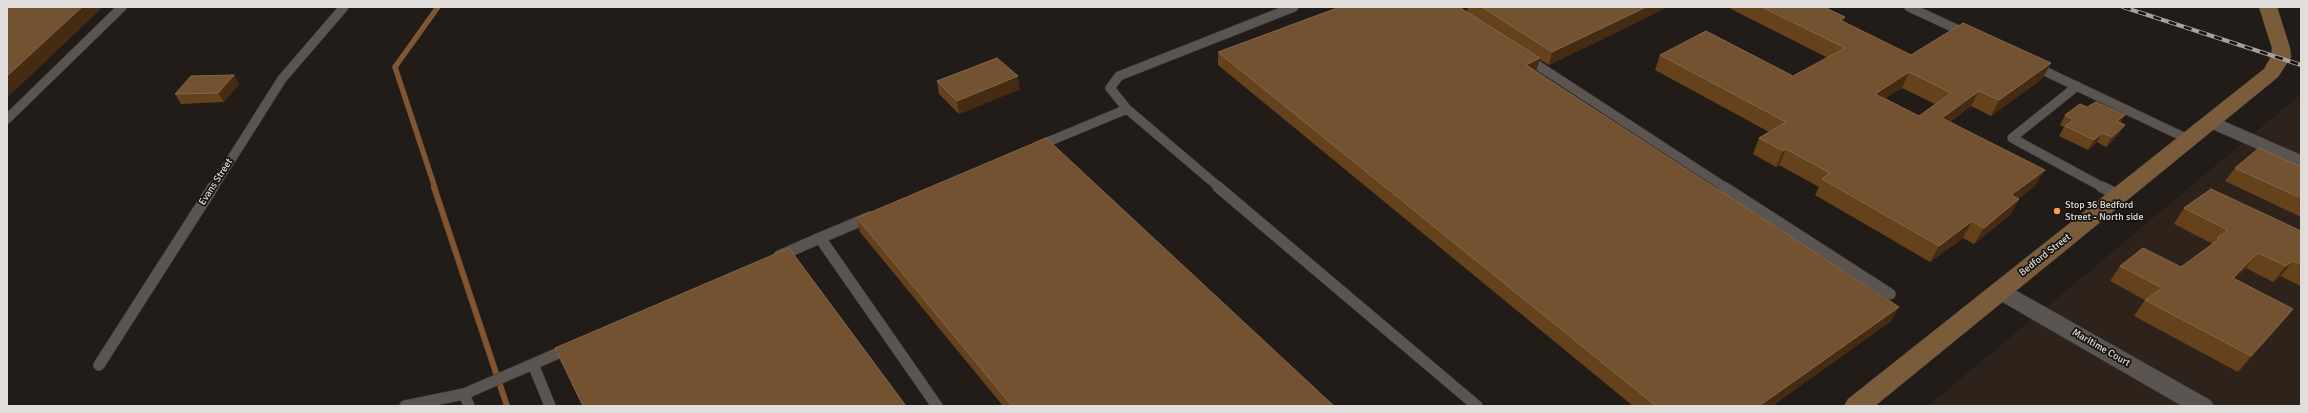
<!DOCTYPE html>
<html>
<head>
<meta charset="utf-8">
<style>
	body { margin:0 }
	#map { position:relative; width:2308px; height:413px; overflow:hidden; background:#211c18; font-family:Signika,sans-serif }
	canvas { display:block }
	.frame { position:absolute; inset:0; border:8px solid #e0ddda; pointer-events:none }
</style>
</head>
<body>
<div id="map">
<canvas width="2308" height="413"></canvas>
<div class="frame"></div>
</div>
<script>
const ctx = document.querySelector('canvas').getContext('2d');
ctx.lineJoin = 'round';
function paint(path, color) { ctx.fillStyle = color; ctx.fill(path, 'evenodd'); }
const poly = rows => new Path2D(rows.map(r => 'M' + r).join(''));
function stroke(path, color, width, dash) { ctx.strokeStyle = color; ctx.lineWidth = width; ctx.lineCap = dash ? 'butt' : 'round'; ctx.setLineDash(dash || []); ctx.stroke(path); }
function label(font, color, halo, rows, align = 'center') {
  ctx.font = font + ' Signika,sans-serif'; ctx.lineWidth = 3.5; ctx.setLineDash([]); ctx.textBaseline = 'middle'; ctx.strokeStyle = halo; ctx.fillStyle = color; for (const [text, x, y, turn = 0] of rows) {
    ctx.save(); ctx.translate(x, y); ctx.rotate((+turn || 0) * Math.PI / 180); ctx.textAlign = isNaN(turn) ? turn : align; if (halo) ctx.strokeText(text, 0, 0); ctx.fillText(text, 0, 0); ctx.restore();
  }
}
const built = poly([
	[2301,94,2301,406,1928,406]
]);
const streamFar1 = poly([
	[435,188,395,67,438,7]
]);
const stream = poly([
	[434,187,507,406]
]);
const laneFar1 = poly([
	[1909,7,1965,33],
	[1528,59,1726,188],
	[2034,66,2190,140],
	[2077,86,2012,138,2104,188],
	[7,119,122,7],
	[1038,146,1127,109],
	[213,188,282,79,344,7],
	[1220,188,1127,109,1110,88,1119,76,1294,7]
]);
const lane = poly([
	[1218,187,1477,406],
	[1724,187,1890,294],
	[2102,187,2120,196],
	[820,238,870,217],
	[779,256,820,238,937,406],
	[533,364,550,406],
	[99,365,213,187],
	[464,394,469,406],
	[405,406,464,394,570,348]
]);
const street = poly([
	[2212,116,2301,155,2301,168,2205,126,2203,122,2205,118,2212,116],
	[2000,283,2008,286,2210,400,2214,406,2182,406,1992,296,1989,291,1992,286,2000,283]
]);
const secondary = poly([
	[2259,7,2277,7,2290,48,2291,57,2278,77,1875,406,1844,406,1848,399,2264,69,2271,57,2272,48,2259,7]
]);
const rail = poly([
	[2123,7,2301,65]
]);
const wall = poly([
	[1468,7,1668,7,1549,65,1539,59,1536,71,1891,321,1772,406,1633,406,1218,65,1218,52,1467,12],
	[1731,7,1824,7,1845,17,1843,22,1911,55,2043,78,1991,116,1971,106,1950,122,2035,186,2018,199,2019,199,2010,215,1974,244,1963,238,1930,262,1815,195,1819,187,1779,165,1776,167,1753,154,1759,138,1769,132,1655,70,1660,55,1793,76,1828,58,1731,9],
	[1902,88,1935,104,1919,116,1885,98],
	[234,75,239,84,224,102,181,104,175,94],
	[937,81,1020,89,959,114,939,94],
	[2087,107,2125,115,2120,123,2119,134,2106,147,2097,142,2088,150,2059,136,2064,127,2060,125,2065,115],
	[2301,167,2301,217,2225,181,2235,168],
	[2184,208,2301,231,2301,285,2300,286,2281,276,2273,282,2246,268,2235,279,2280,325,2238,372,2134,316,2145,300,2110,281,2120,266,2181,267,2213,244,2174,224],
	[857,218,1334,406,1003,406,860,232]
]);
const shadedWall = poly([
	[82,7,103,7,7,98,7,76],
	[1646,7,1668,7,1549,65,1552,52],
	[1845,17,1839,32,1840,20],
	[1540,58,1536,72,1526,65],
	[2051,63,2043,78,1991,116,1999,100],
	[1909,72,1902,88,1868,109,1875,94],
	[234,75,239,84,224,102,218,93],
	[1018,76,1020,89,959,114,957,101],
	[1979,91,1971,106,1934,134,1942,118],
	[2125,115,2119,124,2117,121],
	[2125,125,2119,134,2106,147,2112,137],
	[2102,133,2097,142,2088,150,2094,140],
	[1786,149,1779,165,1776,167,1783,151],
	[2045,170,2035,186,2002,211,2011,195],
	[2019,199,2010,215,1974,244,1984,228],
	[1972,221,1963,238,1930,262,1939,246],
	[2258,253,2246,268,2221,294,2233,278],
	[2293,261,2281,276,2273,282,2286,266],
	[1899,307,1891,321,1772,406,1759,406],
	[2293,309,2280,325,2238,372,2251,356]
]);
const building = poly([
	[7,7,82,7,7,76,7,7],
	[1340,7,1459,7,1540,58,1526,65,1899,307,1759,406,1656,406,1218,52,1340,7],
	[1482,7,1646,7,1552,52,1482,7],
	[1762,7,1824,7,1845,17,1840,20,1911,55,1963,23,2051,63,1999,100,1979,91,1942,118,2045,170,2011,195,2019,199,1984,228,1972,221,1939,246,1822,179,1830,173,1786,149,1783,151,1759,138,1786,122,1660,55,1706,31,1793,76,1845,48,1762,7],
	[1909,72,1951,93,1919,116,1875,94,1909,72],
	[997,58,1018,76,957,101,937,81,997,58],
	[234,75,218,93,175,94,191,76,234,75],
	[2096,102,2125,115,2117,121,2125,125,2112,137,2102,133,2094,140,2065,126,2074,120,2065,115,2080,104,2087,107,2096,102],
	[1046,138,1334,406,1012,406,857,218,1046,138],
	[2259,148,2301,167,2301,198,2235,168,2259,148],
	[2211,189,2301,231,2301,264,2293,261,2286,266,2258,253,2233,278,2293,309,2251,356,2145,300,2162,288,2120,266,2143,248,2181,267,2219,239,2217,238,2228,230,2184,208,2211,189],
	[789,248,906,406,583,406,555,348,789,248]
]);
const markers = [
	[2057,211,4,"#f9a04c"]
];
const streetNames = [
	["Evans Street",216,182,-57],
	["Bedford Street",2045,255,-38],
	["Maritime Court",2101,348,30]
];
const poiNames = [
	["Stop 36 Bedford",2065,205],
	["Street - North side",2065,217]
];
paint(built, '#2d231b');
stroke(streamFar1, '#805632', 5.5);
stroke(stream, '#805632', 6);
stroke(laneFar1, '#3d3a37', 10);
stroke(lane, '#3d3a37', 12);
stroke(street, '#3d3a37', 1);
stroke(secondary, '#3d3a37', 1);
stroke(laneFar1, '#5b5551', 9);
stroke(lane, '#5b5551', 11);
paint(street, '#5b5551');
paint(secondary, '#7a5c3a');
stroke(rail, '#a5a29f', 4);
stroke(rail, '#17130f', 2.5, [8]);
paint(wall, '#65411c');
paint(shadedWall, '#442b12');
paint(building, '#725231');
stroke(building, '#84674b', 1);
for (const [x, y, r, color] of markers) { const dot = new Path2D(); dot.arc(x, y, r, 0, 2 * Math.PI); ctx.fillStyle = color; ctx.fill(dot); stroke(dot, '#17130f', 1.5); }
label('10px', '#e0ddda', '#17130f', streetNames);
label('10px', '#e0ddda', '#17130f', poiNames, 'left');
</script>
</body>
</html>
